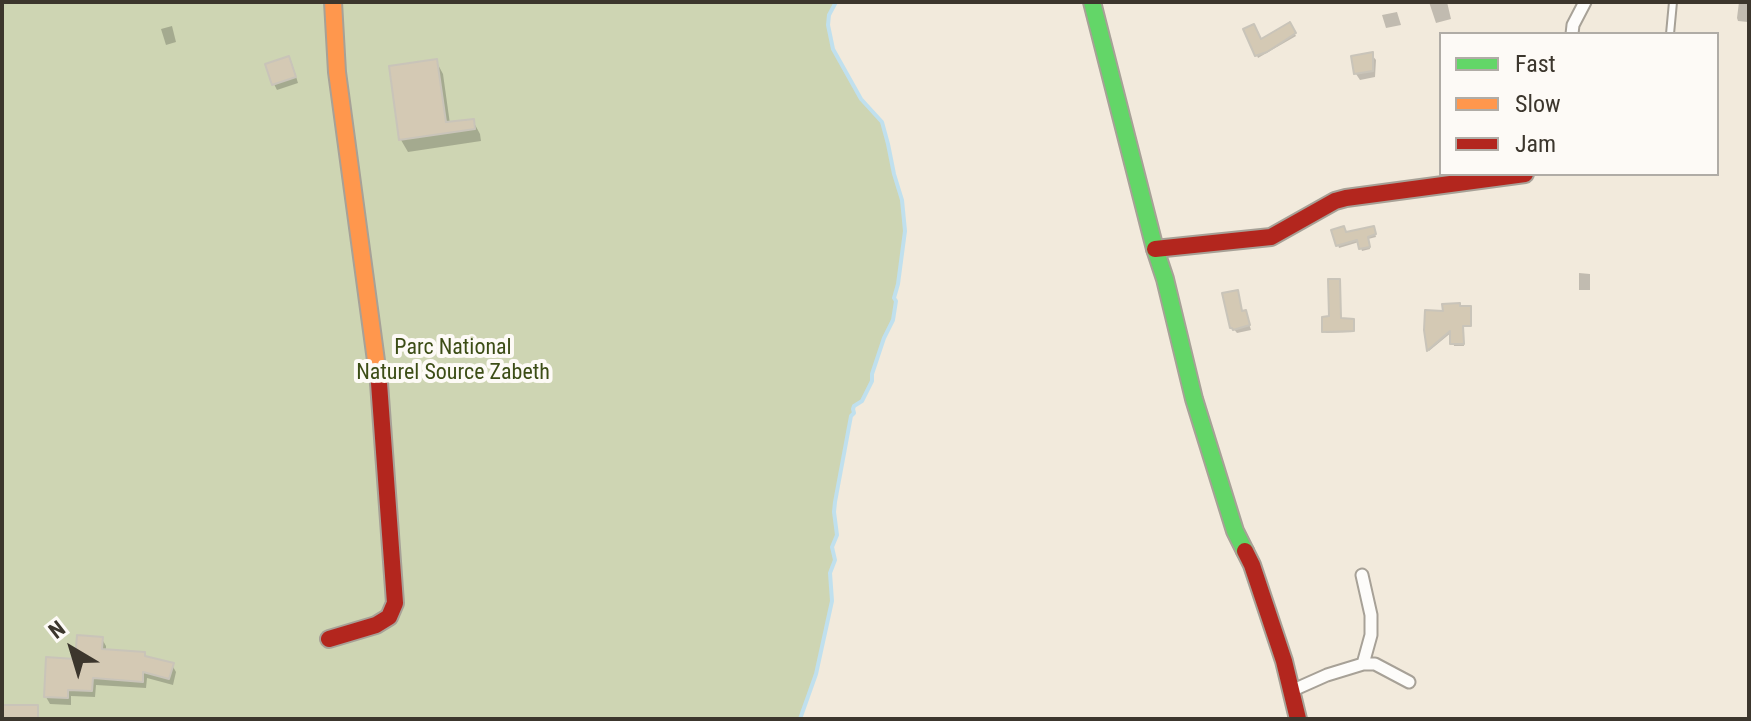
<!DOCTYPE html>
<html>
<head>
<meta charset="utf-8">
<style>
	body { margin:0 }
	#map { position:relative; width:1751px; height:721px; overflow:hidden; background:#f2eadc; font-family:"Roboto Condensed",sans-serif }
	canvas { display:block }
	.frame { position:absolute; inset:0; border:4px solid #3c362d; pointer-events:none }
	.legend { position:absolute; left:1439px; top:32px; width:280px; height:144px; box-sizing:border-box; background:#fdfaf6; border:2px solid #b0aca6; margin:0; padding:10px 14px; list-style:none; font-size:24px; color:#3c362d }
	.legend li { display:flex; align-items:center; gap:16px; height:40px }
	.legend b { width:40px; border:2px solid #b0aca6 }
	.north { position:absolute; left:32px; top:609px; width:80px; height:80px; -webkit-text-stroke:6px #fdfaf6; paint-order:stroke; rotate:322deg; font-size:22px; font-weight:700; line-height:32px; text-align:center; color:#3c362d }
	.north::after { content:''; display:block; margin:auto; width:28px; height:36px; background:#3c362d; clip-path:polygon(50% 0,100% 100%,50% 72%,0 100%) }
</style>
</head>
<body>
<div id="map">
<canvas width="1751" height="721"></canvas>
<div class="frame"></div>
<ul class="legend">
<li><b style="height:10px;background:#63d668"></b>Fast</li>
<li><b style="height:10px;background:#ff974d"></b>Slow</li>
<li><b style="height:10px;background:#b3261e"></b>Jam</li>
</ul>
<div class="north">N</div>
</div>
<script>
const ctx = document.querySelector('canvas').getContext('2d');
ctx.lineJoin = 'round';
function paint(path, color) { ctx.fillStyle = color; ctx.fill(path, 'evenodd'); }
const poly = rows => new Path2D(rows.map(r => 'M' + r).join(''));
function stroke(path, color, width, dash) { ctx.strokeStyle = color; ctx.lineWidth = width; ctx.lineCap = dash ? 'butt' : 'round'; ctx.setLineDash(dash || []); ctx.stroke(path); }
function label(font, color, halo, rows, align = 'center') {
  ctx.font = font + ' "Roboto Condensed",sans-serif'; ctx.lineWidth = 8; ctx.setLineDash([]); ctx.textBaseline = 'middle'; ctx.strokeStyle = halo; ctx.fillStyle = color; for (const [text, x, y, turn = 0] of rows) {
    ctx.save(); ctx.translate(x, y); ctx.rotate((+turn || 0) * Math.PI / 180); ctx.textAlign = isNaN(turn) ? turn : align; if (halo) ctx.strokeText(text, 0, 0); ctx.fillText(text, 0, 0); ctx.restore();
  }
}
const green = poly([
	[2,2,836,2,829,15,828,25,833,49,861,99,882,122,888,144,894,174,902,200,905,231,898,284,894,298,896,301,893,320,884,338,872,374,872,381,862,401,854,406,853,409,854,413,851,416,835,502,834,512,837,535,832,547,835,560,830,573,832,601,816,674,800,719,2,719]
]);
const shadow = poly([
	[1429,2,1447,2,1451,19,1436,23],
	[1739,2,1749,2,1748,22,1738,21,1737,18],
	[1397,12,1401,25,1386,28,1382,15],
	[1289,25,1296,36,1258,58,1246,30,1260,42],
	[172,26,176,42,166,45,161,29],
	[1372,55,1376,60,1375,77,1360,80,1356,74,1354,58],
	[436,61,443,74,450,124,473,121,480,134,481,141,408,152,401,140],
	[292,64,298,83,277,90,274,84],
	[1374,230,1376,237,1368,239,1370,249,1362,251,1359,242,1339,248,1334,231,1346,234],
	[1579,273,1590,274,1590,290,1579,290],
	[1339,281,1341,320,1354,323,1354,332,1326,333,1324,331,1331,318],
	[1239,297,1243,313,1247,317,1251,330,1237,333,1232,327],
	[1460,308,1470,308,1471,310,1471,327,1463,327,1464,346,1454,346,1452,332,1429,351,1426,330,1445,313],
	[102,639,106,646,106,652,146,658,172,665,176,672,173,685,147,678,146,688,96,685,95,697,71,696,71,705,50,704,46,697,77,661]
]);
const stream = poly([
	[800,719,816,674,832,601,830,573,835,560,832,547,837,535,834,512,835,502,851,416,854,413,853,409,854,406,862,401,872,381,872,374,884,338,893,320,896,301,894,298,898,284,905,231,902,200,894,174,888,144,882,122,861,99,833,49,828,25,829,15,836,2]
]);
const building = poly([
	[1290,22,1296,33,1267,52,1255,56,1243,29,1254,24,1261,39,1290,22],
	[1373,52,1373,71,1354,74,1351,56,1373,52],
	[289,56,296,77,272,85,265,64,289,56],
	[437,59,446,122,474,119,475,129,399,140,389,66,437,59],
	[1344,226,1346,232,1374,226,1376,234,1368,237,1370,247,1359,249,1357,240,1336,246,1331,230,1344,226],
	[1328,279,1340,279,1341,318,1354,319,1354,331,1322,332,1322,317,1329,316,1328,279],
	[1238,290,1242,311,1246,310,1250,325,1233,330,1232,328,1230,328,1222,293,1238,290],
	[1460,303,1460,306,1471,306,1471,326,1463,326,1464,344,1450,344,1450,331,1427,351,1424,330,1425,310,1443,311,1442,304,1460,303],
	[77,635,103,637,102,649,145,652,145,656,174,663,169,679,143,672,143,682,93,678,92,691,68,690,68,698,44,697,46,657,75,659,77,635],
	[2,705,38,705,38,719,2,719,2,705]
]);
const lane = poly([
	[1670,34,1673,2]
]);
const street = poly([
	[1572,34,1573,25,1585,2],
	[1362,575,1371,615,1371,635,1363,664],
	[1291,691,1327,675,1363,664,1375,664,1409,682]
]);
const fast = poly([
	[1092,2,1155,249,1165,279,1194,399,1235,531,1245,551]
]);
const slow = poly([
	[333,2,337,72,379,383]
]);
const jam = poly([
	[1155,249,1271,237,1335,201,1346,198,1525,174],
	[1245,551,1252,565,1284,661,1298,719],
	[329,639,376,625,389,617,395,603,379,383]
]);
const parkNames = [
	["Parc National",453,348],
	["Naturel Source Zabeth",453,373]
];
paint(green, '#ced5b3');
paint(shadow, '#0003');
stroke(stream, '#c0e0ee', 4);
paint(building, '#d4c9b4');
stroke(building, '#c9c4b9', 2);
stroke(lane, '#a7a197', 10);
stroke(street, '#a7a197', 15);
stroke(fast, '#a7a197', 20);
stroke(slow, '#a7a197', 20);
stroke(jam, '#a7a197', 20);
stroke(lane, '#fdfcfa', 6);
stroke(street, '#fdfcfa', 11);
stroke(fast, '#63d668', 16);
stroke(slow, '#ff974d', 16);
stroke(jam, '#b3261e', 16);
label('22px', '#3c4d16', '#fdfaf6', parkNames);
</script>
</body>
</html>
